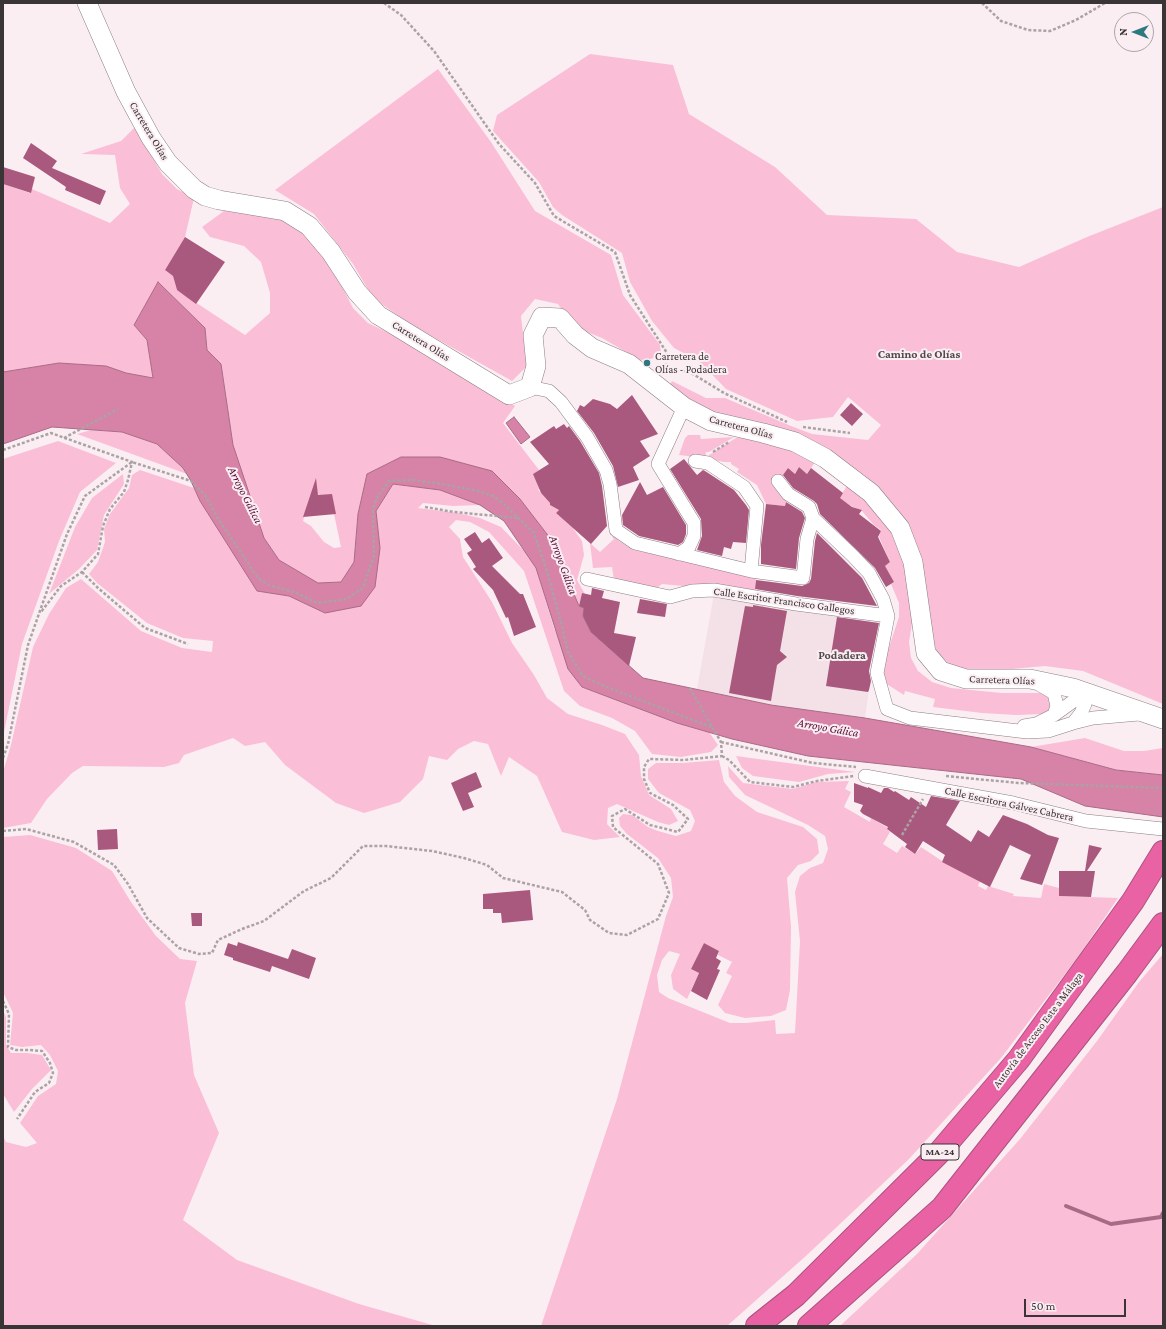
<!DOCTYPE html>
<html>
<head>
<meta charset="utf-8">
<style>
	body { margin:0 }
	#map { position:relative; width:1166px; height:1329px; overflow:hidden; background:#fbeef3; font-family:"Crimson Pro",serif }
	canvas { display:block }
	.frame { position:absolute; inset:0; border:4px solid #393435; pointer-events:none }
	.north { position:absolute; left:1114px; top:12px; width:40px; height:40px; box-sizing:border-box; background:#fbeef3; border:1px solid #ada4a7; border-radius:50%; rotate:270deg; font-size:11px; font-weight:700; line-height:16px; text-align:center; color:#393435 }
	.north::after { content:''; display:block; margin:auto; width:14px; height:18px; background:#2f797e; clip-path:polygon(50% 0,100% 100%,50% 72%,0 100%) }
	.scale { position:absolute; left:1024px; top:1299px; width:102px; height:18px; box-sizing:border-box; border:2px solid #393435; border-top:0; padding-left:5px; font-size:12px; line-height:14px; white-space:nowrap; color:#393435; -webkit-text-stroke:3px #fbeef3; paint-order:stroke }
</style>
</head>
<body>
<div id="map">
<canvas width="1166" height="1329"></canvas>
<div class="frame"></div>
<div class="north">N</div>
<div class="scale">50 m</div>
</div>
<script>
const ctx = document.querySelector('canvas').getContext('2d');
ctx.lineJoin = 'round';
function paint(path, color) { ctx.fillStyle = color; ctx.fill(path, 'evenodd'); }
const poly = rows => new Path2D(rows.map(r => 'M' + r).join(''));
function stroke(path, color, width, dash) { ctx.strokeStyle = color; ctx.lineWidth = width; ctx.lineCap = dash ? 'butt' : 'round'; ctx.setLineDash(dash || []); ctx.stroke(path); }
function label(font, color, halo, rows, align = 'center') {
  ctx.font = font + ' "Crimson Pro",serif'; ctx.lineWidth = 4; ctx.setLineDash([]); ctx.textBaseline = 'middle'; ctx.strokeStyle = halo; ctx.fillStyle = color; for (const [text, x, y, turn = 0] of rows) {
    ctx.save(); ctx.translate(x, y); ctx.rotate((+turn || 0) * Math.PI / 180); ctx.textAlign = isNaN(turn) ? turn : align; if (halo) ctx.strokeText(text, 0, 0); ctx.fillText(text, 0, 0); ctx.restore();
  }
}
const built = poly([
	[714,594,838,614,826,685,869,690,865,718,771,705,697,689]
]);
const green = poly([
	[590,54,673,65,689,114,775,167,827,215,916,219,957,252,1019,267,1087,237,1163,207,1163,704,1083,671,1045,666,979,672,950,665,937,652,930,634,912,534,897,509,864,475,829,453,692,404,669,386,672,381,706,398,725,398,791,426,812,434,868,440,881,425,848,397,833,417,797,421,726,389,700,362,674,348,652,321,630,282,622,253,562,215,553,207,539,182,493,131,497,115],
	[438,69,491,142,535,211,611,255,623,295,660,345,661,354,651,359,640,360,602,338,572,326,558,304,535,299,521,316,527,366,512,381,410,324,373,298,353,264,314,214,275,190],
	[135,127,162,174,177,189,194,198,185,237,165,270,173,276,177,290,245,335,270,313,270,293,261,262,244,246,210,237,202,227,224,211,251,214,286,220,311,238,333,269,353,308,368,323,414,345,515,406,503,423,539,470,534,474,539,489,538,490,550,503,550,505,559,510,556,513,572,527,582,541,584,555,577,580,585,594,582,593,579,606,550,538,520,499,367,475,358,514,354,562,341,582,318,583,279,560,264,538,233,445,221,364,207,350,205,328,158,282,134,325,147,340,153,378,126,373,106,366,59,363,3,372,3,184,30,193,32,189,110,223,130,204,120,188,115,155,81,154,121,141],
	[318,494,336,514,334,514,341,547,334,548,324,542,311,526,303,521,310,497],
	[91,430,122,432,157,444,183,468,187,474,77,434],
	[688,435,700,435,701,439,734,437,709,452,706,452,705,458,679,455,685,438],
	[742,437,785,443,815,462,807,474,799,467,795,474,788,468,781,479,772,478,772,480,778,484,787,497,785,506,766,504,757,485,737,472,739,469,731,464,731,462,724,462,709,459,709,455,736,438],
	[58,441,116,463,80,492,59,541,22,644,3,737,3,459],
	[140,470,194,488,200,501,257,591,289,596,325,613,380,548,376,511,393,484,440,490,480,505,453,506,423,503,418,508,457,513,480,518,501,527,527,554,536,568,554,628,582,687,677,723,709,732,718,745,711,752,681,757,652,754,635,731,612,718,580,706,564,691,524,571,489,532,470,522,456,520,449,527,460,539,463,557,492,602,512,643,534,675,547,698,568,714,602,725,625,734,639,755,641,776,649,795,671,809,678,821,669,825,658,822,617,804,608,808,607,824,620,837,594,840,562,832,537,776,509,757,501,776,488,744,474,741,458,749,447,760,429,756,423,779,400,802,364,813,336,803,285,765,265,742,245,746,233,738,184,755,179,763,164,767,83,766,72,773,47,799,31,823,3,828,3,772,11,745,33,647,49,614,66,588,81,579,141,631,182,648,212,652,213,641,183,638,147,623,97,583,89,574,98,562,105,542,104,529,110,514,129,488,132,475],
	[123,474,124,484,104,515,97,550,79,569,49,594,75,527,92,498],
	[849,483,863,493,903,547,914,611,909,642,911,658,918,671,932,682,951,688,1002,693,1042,693,1049,695,1052,709,1042,714,1016,715,982,713,933,707,935,699,905,691,904,695,885,683,883,677,886,656,899,617,899,603,891,584,894,582,883,567,890,562,879,537,881,530,874,525,861,510,853,507,843,501,835,504],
	[615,535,619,541,634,550,756,576,755,593,662,584,654,590,614,580,612,567,593,568,590,543,600,552,614,539,612,537],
	[1085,738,1124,751,1144,751,1163,748,1163,775,1116,770,1031,747],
	[736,756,855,772,828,774,799,782,753,776,742,768],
	[719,760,724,782,735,796,757,812,803,827,817,839,819,853,811,861,798,865,787,878,791,927,790,990,786,1010,771,1016,745,1018,725,1013,718,1005,732,976,726,973,732,962,718,955,719,951,704,943,691,969,699,973,687,999,673,989,671,975,680,954,669,951,662,960,657,975,659,992,668,998,730,1023,746,1023,775,1020,776,1034,795,1033,800,941,795,892,800,876,810,868,823,863,828,849,825,836,808,825,745,795,729,777,728,766,743,783,793,789,816,782,849,781,845,789,851,792,844,807,870,822,871,818,888,828,887,829,890,832,883,844,897,853,902,846,915,854,921,847,942,861,980,881,978,886,986,890,988,886,1014,894,1013,896,1041,898,1044,884,1059,888,1059,896,1118,898,1078,957,1001,1058,909,1159,807,1255,727,1326,541,1326,617,1099,666,916,673,897,671,878,658,858,627,834,620,826,619,818,623,814,632,815,648,827,658,831,676,836,691,831,695,821,690,810,659,793,648,779,648,769,656,763,683,763],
	[30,835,76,848,112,871,131,902,156,936,180,959,197,961,185,1003,194,1075,219,1133,183,1220,237,1260,359,1304,436,1326,3,1326,3,1136,6,1142,26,1147,37,1143,20,1123,38,1096,56,1084,58,1071,50,1055,41,1045,22,1047,10,1045,13,1013,3,992,3,837],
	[1163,954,1163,1326,840,1326,917,1254,1020,1139,1097,1041,1139,982],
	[3,1010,6,1017,6,1045,11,1053,27,1053,42,1055,51,1070,32,1089,14,1112,3,1094]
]);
const water = poly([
	[158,282,205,328,207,350,221,364,233,445,264,538,279,560,318,583,341,582,354,562,358,514,367,474,401,457,440,457,492,471,520,499,550,538,579,606,584,608,583,616,591,632,643,678,771,705,865,718,997,741,1031,747,1116,770,1163,775,1163,817,1085,806,1021,779,808,756,732,739,677,723,582,687,568,669,536,568,504,521,480,505,440,490,393,484,376,511,380,548,375,587,361,606,325,613,289,596,257,591,200,501,191,481,183,468,157,444,122,432,52,427,3,444,3,372,59,363,106,366,126,373,153,378,147,340,134,325,158,282],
	[514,417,530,437,521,444,506,423,514,417]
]);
const stream = poly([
	[1066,1206,1111,1224,1161,1217,1163,1213]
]);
const building = poly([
	[31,143,57,161,52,168,106,191,100,205,65,190,66,187,23,158],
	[3,167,35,177,31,193,3,184],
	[185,237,225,262,196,304,177,290,173,276,165,270],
	[632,395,658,434,640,441,650,456,633,467,639,480,618,487,613,466,594,433,577,411,580,405,584,407,593,399,610,404,617,409],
	[851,403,863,414,852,426,840,415],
	[564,424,567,428,569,426,580,441,599,473,602,486,607,526,591,544,556,513,559,510,550,505,550,503,541,493,533,474,549,464,530,442,554,426,556,429],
	[684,459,697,475,703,470,705,471,734,490,746,505,749,510,746,543,733,542,731,549,724,547,722,556,697,550,702,536,701,519,670,469],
	[799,467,807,474,811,468,843,493,840,498,852,507,862,510,859,514,881,531,878,537,890,562,885,566,894,582,886,587,875,568,820,514,817,504,814,501,793,488,783,475,788,468,795,474],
	[316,478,318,495,332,494,336,514,303,517],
	[640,482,647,495,663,487,686,525,686,534,683,542,678,545,639,536,623,525,622,515],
	[786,502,802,512,805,518,799,538,796,569,761,564,761,545,766,504,785,506],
	[475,532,482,543,489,538,503,558,492,566,520,594,523,594,536,627,514,636,508,617,506,618,493,590,473,569,476,567,467,553,472,550,464,539],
	[817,533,862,578,877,606,797,596,755,589,756,580,802,586,809,583,811,579,815,541],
	[592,588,604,591,602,598,620,602,614,633,636,637,629,666,591,632,583,616,584,608,579,606,582,593,591,595],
	[640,599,667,604,665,617,637,613],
	[753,605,787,611,780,651,787,657,777,665,771,701,729,693,745,606,753,607],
	[837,617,879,623,869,671,871,681,869,690,868,692,826,686],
	[476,772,482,787,468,793,474,807,463,811,451,783],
	[854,783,868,788,868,787,881,793,884,788,888,788,894,792,895,791,909,800,911,797,926,807,931,796,960,801,946,825,971,842,978,830,989,837,1003,815,1027,824,1048,835,1059,838,1042,885,1020,879,1031,855,1010,845,990,887,942,862,945,855,923,841,915,854,905,847,907,844,887,829,888,827,863,814,860,811,863,805,854,802],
	[117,829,118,849,98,850,97,830],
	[1089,845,1102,848,1087,871,1095,871,1091,897,1059,896,1059,871,1085,871],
	[530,890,533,920,502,923,501,913,493,913,493,909,483,909,483,894],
	[191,913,202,913,202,926,192,926],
	[238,942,288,959,292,949,316,958,309,979,272,966,270,972,233,960,233,958,224,955,228,943,237,946],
	[704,943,719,951,716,958,721,961,717,969,720,970,707,1000,691,991,699,973,691,969]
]);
const path = poly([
	[384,3,401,15,434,51,499,144,535,183,554,216,615,252,630,295,667,353,666,374],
	[982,3,1001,21,1028,30,1050,31,1076,20,1105,3],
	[667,371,688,371,724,393,787,422],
	[803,427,850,433],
	[64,438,118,409],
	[3,450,51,433,132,462,128,480,124,492,110,509,103,526,98,554,82,572,61,586,41,612],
	[713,452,729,442],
	[425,507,454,512,518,518],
	[82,572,98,588,145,628,188,644],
	[721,742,813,763,856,767],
	[722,756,729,760,750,782,793,787,817,781,854,776],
	[3,758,8,744,28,645,67,534,85,496,132,462,191,481,205,495,217,517,258,578,269,585,297,593,317,603,347,599,363,588,374,555,373,511,376,499,389,481,413,480,442,484,478,491,493,496,503,503,534,533,546,568,561,622,568,652,583,676,604,686,711,727],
	[946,776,1018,783,1163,788],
	[3,831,26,829,74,842,114,865,128,884,147,918,179,948,199,954,212,953,218,940,242,929,264,921,304,891,331,878,363,846,386,846,432,851,464,858,487,865,503,878,562,892,585,910,590,920,609,933,627,935,658,919,669,893,658,864,613,827,612,816,625,809,650,825,678,832,688,819,673,805,650,793,644,779,644,767,649,759,684,760,722,756,721,742,689,687],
	[902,835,923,799],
	[3,1001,9,1014,8,1047,16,1050,29,1050,42,1051,50,1063,53,1073,49,1083,35,1092,17,1119]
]);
const street = poly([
	[530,387,549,391,561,402,587,437,606,470,610,484,616,530,635,543,751,571,803,578,807,539,813,518],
	[695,461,708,463,744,487,757,506,751,571],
	[778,481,788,494,809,507,813,518,853,556,869,573,883,599,888,616,877,673,887,709,910,718,1027,732,1048,731,1073,723,1093,718,1139,714],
	[679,554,689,547,694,536,694,523,658,464,684,407],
	[587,579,670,597,692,591,714,590,796,604,888,616],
	[1040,685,1054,693,1057,706,1054,715],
	[1073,723,1081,713,1085,704,1086,692],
	[1024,726,1036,724,1054,715,1086,692],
	[865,776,1013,803,1086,821,1163,829]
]);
const secondary = poly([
	[87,3,126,92,151,138,168,163,194,189,205,196,219,200,285,211,309,226,331,252,357,292,378,315,509,395,530,387,536,366,533,335,542,317,560,318,575,335,592,348,629,364,684,407,711,421,763,433,795,442,825,458,871,493,900,528,913,562,926,653,941,671,966,679,1030,679,1073,688,1163,719]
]);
const highway = poly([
	[757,1326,796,1295,938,1154,1019,1059,1133,901,1163,852],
	[809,1326,942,1208,1127,973,1163,924]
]);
const markers = [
	[647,363,4,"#2f797e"]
];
const shields = [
	[940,1152,38]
];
const shieldNames = [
	["MA-24",940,1152]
];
const streetNames = [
	["Carretera Olías",149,131,59],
	["Carretera Olías",421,341,32],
	["Carretera Olías",741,427,15],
	["Calle Escritor Francisco Gallegos",784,601,8],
	["Carretera Olías",1002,680,2],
	["Calle Escritora Gálvez Cabrera",1009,804,12],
	["Autovía de Acceso Este a Málaga",1038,1030,-53]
];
const poiNames = [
	["Carretera de",655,357],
	["Olías - Podadera",655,370]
];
const neighbourhoodNames = [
	["Camino de Olías",919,354],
	["Podadera",842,655]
];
const waterNames = [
	["Arroyo Gálica",245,495,63],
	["Arroyo Gálica",563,565,70],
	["Arroyo Gálica",828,728,10]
];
paint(built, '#f4e0e7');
paint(green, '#fbbed7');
paint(water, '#d782a7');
stroke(water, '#a86b85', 1);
stroke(stream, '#a86b85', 4);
paint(building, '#aa597e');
stroke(street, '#8a7f83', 14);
stroke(secondary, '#8a7f83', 20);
stroke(highway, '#ab537d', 24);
stroke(path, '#aba2a5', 2.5, [3, 2]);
stroke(street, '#fff', 13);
stroke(secondary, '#fff', 19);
stroke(highway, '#e963a4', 22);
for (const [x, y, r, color] of markers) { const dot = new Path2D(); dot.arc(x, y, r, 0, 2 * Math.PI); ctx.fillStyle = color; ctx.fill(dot); stroke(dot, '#fbeef3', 1.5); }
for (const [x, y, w] of shields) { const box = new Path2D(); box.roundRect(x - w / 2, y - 8, w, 16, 3); ctx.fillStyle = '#fbeef3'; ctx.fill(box); stroke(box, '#393435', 1); }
label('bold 10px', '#393435', null, shieldNames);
label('11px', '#393435', '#fbeef3', streetNames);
label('11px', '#393435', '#fbeef3', poiNames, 'left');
label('bold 12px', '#54494d', '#fbeef3', neighbourhoodNames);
label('italic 12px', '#5a0d37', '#fbeef3', waterNames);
</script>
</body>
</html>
